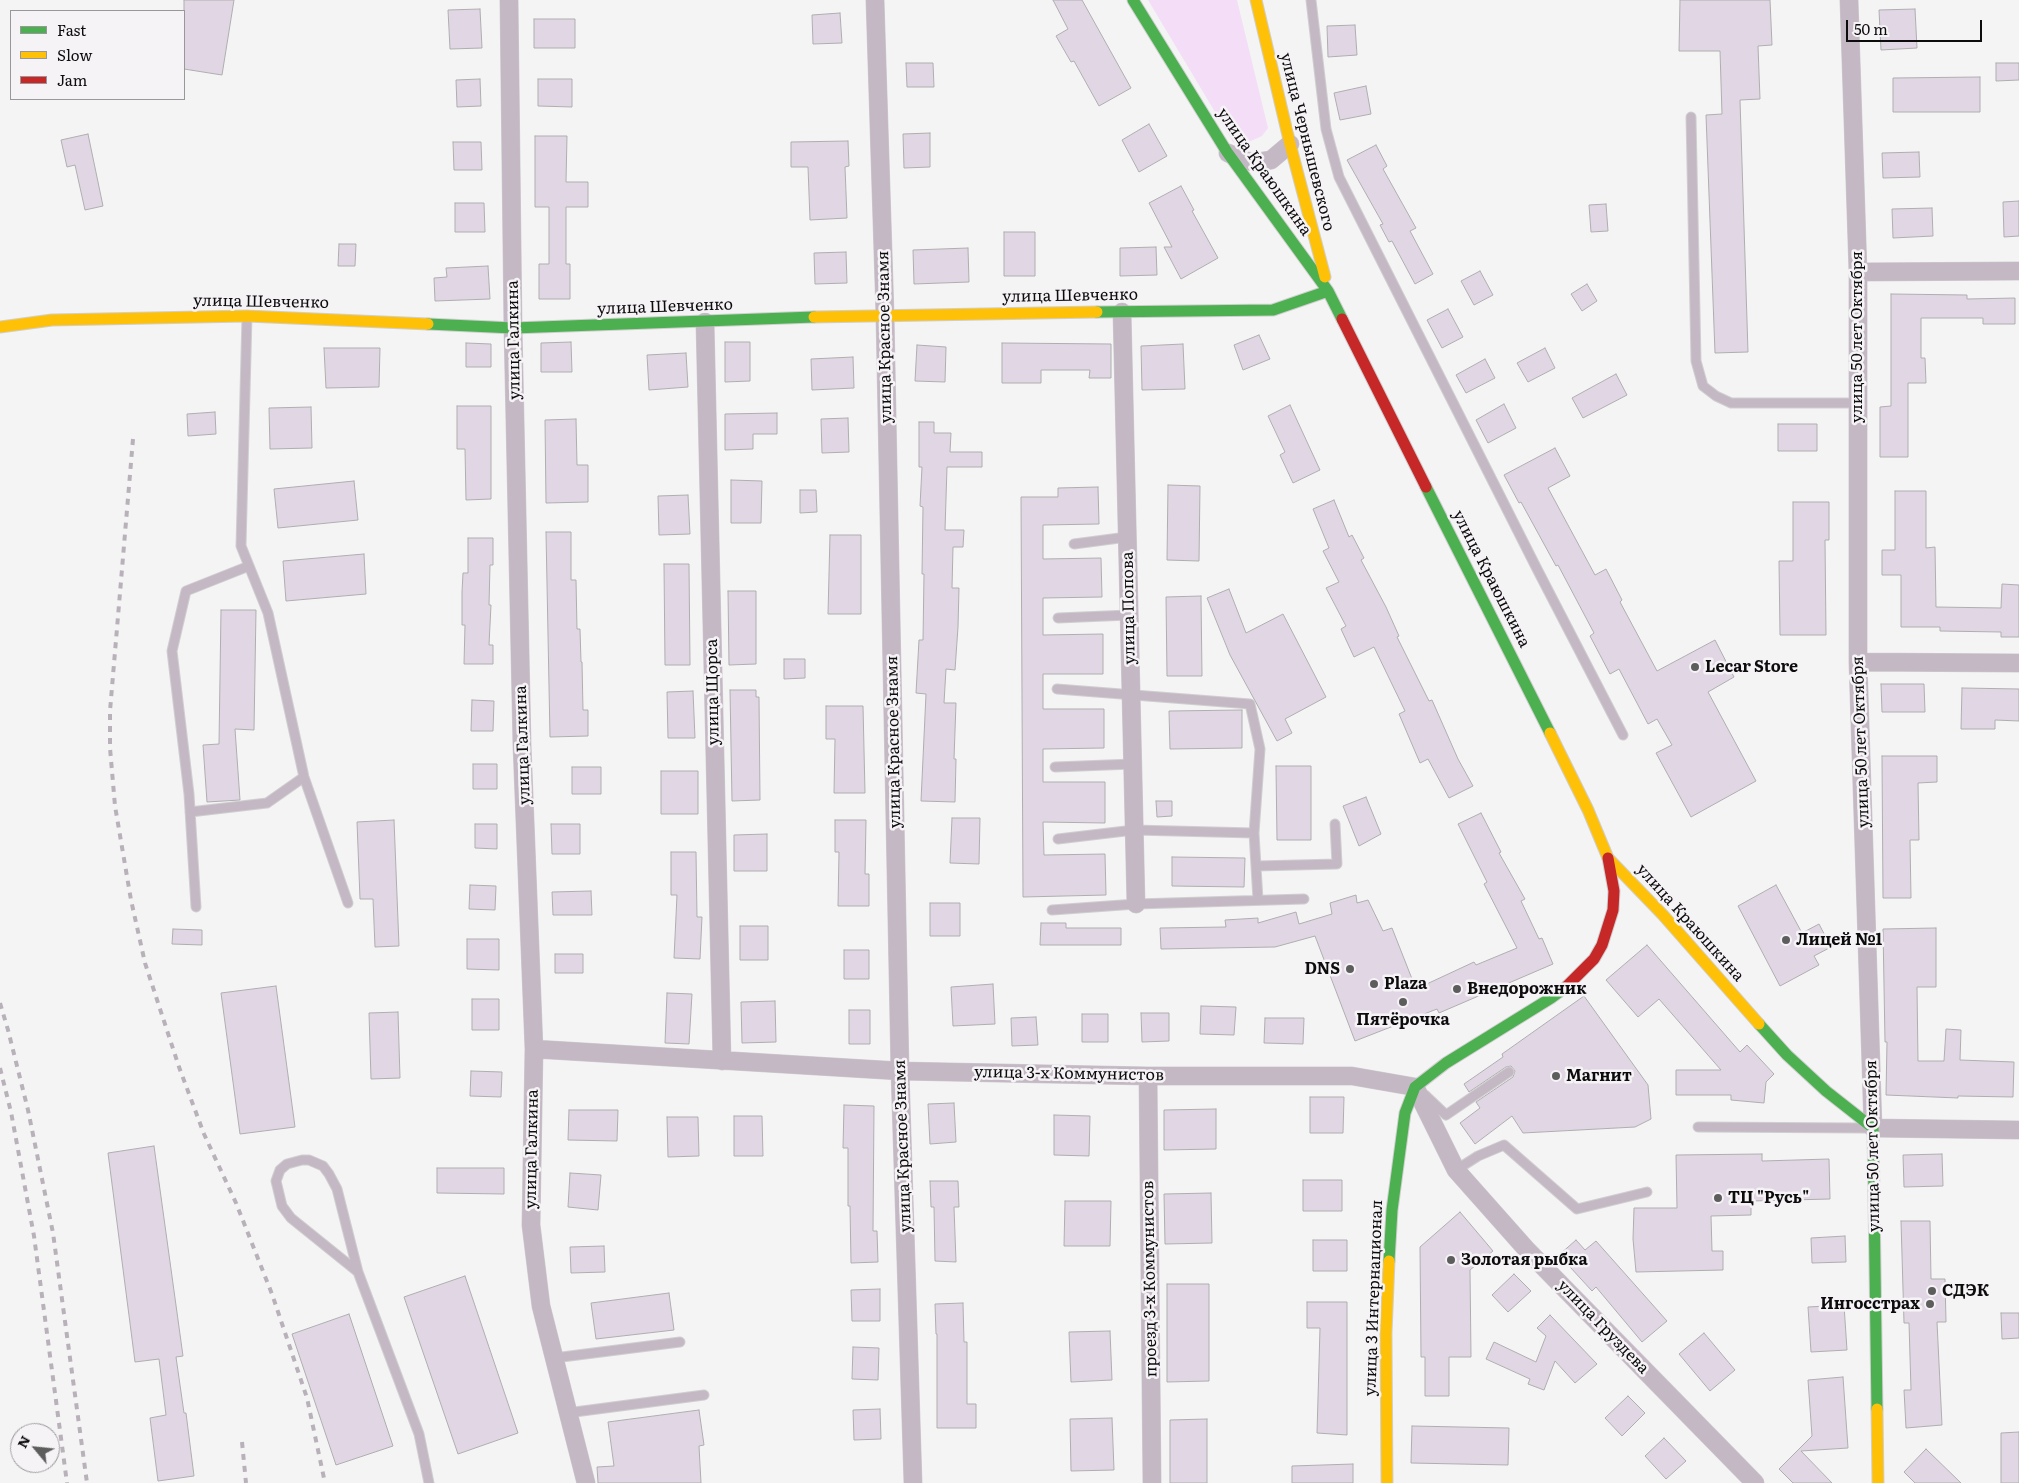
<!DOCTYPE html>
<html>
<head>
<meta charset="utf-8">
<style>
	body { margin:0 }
	#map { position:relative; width:2019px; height:1483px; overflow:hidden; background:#f5f4f5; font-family:Literata,serif }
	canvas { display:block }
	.legend { position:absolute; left:10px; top:10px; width:175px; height:90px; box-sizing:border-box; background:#f6f3f6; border:1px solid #999799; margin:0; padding:6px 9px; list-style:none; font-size:15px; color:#0d0c0d }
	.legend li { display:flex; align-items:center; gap:10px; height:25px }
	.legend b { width:25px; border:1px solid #999799 }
	.north { position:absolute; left:10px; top:1423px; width:50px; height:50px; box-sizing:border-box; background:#f6f3f6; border:1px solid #999799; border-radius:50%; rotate:298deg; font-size:14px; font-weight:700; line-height:20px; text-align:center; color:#0d0c0d }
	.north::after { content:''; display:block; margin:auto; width:18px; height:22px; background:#5e5d5e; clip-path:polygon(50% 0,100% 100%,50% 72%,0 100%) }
	.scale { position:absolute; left:1846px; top:20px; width:136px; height:22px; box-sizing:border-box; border:2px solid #0d0c0d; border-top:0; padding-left:6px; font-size:15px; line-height:18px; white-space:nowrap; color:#0d0c0d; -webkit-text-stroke:4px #f6f3f6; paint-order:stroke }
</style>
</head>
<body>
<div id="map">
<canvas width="2019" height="1483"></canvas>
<ul class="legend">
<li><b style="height:6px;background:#4caf50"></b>Fast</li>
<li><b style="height:6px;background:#ffc107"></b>Slow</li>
<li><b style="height:6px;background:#c62828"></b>Jam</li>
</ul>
<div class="north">N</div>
<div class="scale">50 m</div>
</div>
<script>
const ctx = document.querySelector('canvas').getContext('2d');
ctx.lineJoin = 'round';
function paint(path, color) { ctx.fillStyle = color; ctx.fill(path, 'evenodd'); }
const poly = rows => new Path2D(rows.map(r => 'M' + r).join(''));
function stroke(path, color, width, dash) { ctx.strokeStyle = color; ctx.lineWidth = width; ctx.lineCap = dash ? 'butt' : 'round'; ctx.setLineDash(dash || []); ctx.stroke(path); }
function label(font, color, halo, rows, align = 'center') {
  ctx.font = font + ' Literata,serif'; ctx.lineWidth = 5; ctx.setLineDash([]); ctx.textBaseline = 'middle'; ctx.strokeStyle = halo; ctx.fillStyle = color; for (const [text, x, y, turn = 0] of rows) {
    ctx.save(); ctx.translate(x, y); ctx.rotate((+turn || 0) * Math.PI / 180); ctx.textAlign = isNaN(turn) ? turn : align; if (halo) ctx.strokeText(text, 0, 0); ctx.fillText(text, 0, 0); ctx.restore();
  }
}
const green = poly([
	[1148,0,1237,0,1268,128,1262,136,1242,145,1233,142]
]);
const building = poly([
	[184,0,234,0,222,75,184,69,184,0],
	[1053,0,1082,0,1131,88,1099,106,1074,61,1071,62,1056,36,1068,29,1053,0],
	[1680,0,1770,0,1772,45,1758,46,1760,99,1740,100,1748,352,1715,353,1706,115,1722,114,1720,51,1679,51,1680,0],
	[480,9,482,48,450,49,448,10,480,9],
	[1915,9,1917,48,1881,50,1879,10,1915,9],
	[840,13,842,43,813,44,812,15,840,13],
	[534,19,575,19,575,48,534,48,534,19],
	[1355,25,1357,55,1328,57,1327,26,1355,25],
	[906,63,933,63,934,87,907,87,906,63],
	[1996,63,2019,63,2019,80,1996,81,1996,63],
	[1980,77,1980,112,1893,112,1893,78,1980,77],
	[480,79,481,106,457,107,456,80,480,79],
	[538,79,572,79,572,107,538,106,538,79],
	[1366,86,1371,114,1340,120,1334,93,1366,86],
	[1149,124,1167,156,1139,172,1122,140,1149,124],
	[930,133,930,167,904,168,903,134,930,133],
	[88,134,103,206,85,210,75,165,67,167,61,140,88,134],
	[535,136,567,136,566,182,588,182,588,207,566,207,566,264,570,264,570,299,539,299,539,264,549,264,549,207,535,207,535,136],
	[848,141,849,166,845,167,847,218,810,220,808,167,791,167,791,142,848,141],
	[453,142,481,142,482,170,454,170,453,142],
	[1376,145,1387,166,1383,169,1416,228,1410,231,1433,274,1415,284,1392,241,1389,242,1380,225,1383,224,1347,160,1376,145],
	[1919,152,1920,177,1883,178,1882,153,1919,152],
	[1181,186,1194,210,1192,211,1218,258,1181,279,1164,247,1172,247,1149,203,1181,186],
	[2019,201,2019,236,2004,237,2003,202,2019,201],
	[455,203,484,203,485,232,455,232,455,203],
	[1606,204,1608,231,1591,232,1589,205,1606,204],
	[1932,208,1933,236,1893,238,1892,209,1932,208],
	[1004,232,1035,232,1035,276,1004,276,1004,232],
	[339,244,356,244,355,266,338,266,339,244],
	[1156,247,1157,275,1120,276,1120,248,1156,247],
	[968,248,969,282,914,284,913,250,968,248],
	[846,252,847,283,815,284,814,253,846,252],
	[488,266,490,299,435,301,434,278,447,277,446,268,488,266],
	[1480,271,1493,295,1474,305,1461,281,1480,271],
	[1587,284,1597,301,1582,311,1571,294,1587,284],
	[1891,294,1967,295,1967,299,2015,298,2015,324,1983,324,1983,318,1921,318,1921,358,1925,358,1926,383,1908,383,1908,457,1880,457,1880,407,1891,406,1891,294],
	[1448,309,1463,337,1442,348,1427,320,1448,309],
	[1259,335,1270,359,1243,370,1234,345,1259,335],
	[571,342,572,372,541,372,541,343,571,342],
	[725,342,750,342,750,381,725,382,725,342],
	[466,343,491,344,491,367,466,367,466,343],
	[1002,343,1111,344,1111,378,1089,378,1090,370,1041,370,1041,383,1002,383,1002,343],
	[1183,344,1185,389,1142,390,1141,346,1183,344],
	[917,345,946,347,945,382,915,381,917,345],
	[324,348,380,348,379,387,326,388,324,348],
	[1545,348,1555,368,1528,382,1517,363,1545,348],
	[686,353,688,387,649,390,647,355,686,353],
	[853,357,854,388,812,390,811,359,853,357],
	[1485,359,1495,378,1466,393,1456,375,1485,359],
	[1616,374,1627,395,1583,418,1572,398,1616,374],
	[1504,404,1516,428,1488,443,1476,420,1504,404],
	[1290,405,1320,470,1293,483,1280,455,1285,452,1268,416,1290,405],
	[457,406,491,406,491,499,466,500,465,449,457,449,457,406],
	[311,407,312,448,270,449,269,408,311,407],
	[215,412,216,434,188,436,187,414,215,412],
	[777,413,777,434,753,434,753,449,725,450,725,414,777,413],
	[848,418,849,452,822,453,821,419,848,418],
	[576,419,577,465,588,465,588,502,546,503,545,420,576,419],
	[919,422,934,422,934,433,951,433,950,452,982,452,982,467,947,467,945,530,964,530,963,547,953,547,952,588,959,588,958,627,955,670,946,669,944,703,956,703,954,759,956,759,955,802,921,801,926,694,916,693,919,640,923,640,924,574,922,574,923,507,920,506,922,467,919,467,919,422],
	[1778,424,1817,424,1817,451,1778,451,1778,424],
	[1555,448,1570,476,1548,488,1595,575,1606,569,1622,600,1620,602,1657,671,1715,640,1734,677,1708,692,1756,781,1691,817,1656,753,1672,745,1657,719,1648,724,1619,669,1610,674,1590,636,1594,633,1558,565,1556,566,1521,502,1519,503,1504,475,1555,448],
	[731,480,762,481,761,523,731,523,731,480],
	[354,481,358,520,278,528,274,489,354,481],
	[1168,485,1200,486,1199,561,1167,560,1168,485],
	[1098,487,1099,524,1043,525,1043,559,1101,558,1102,597,1043,598,1043,635,1103,634,1103,674,1043,674,1043,709,1104,709,1104,748,1043,749,1043,782,1105,782,1105,823,1043,822,1044,855,1105,854,1106,895,1023,897,1021,497,1058,497,1058,488,1098,487],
	[800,490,816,490,817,512,800,513,800,490],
	[1895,491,1926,491,1926,548,1935,547,1936,607,2001,608,2002,584,2019,585,2019,637,2001,637,2001,632,1940,631,1940,627,1901,627,1901,575,1882,575,1882,550,1895,550,1895,491],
	[688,495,690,534,659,535,658,496,688,495],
	[1334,500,1349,537,1352,535,1364,558,1361,560,1386,607,1399,636,1397,637,1429,701,1432,700,1458,759,1473,786,1449,798,1428,759,1420,763,1399,714,1405,711,1374,647,1354,657,1341,629,1346,626,1326,588,1339,582,1323,551,1329,548,1313,509,1334,500],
	[1793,502,1829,502,1829,540,1825,540,1826,635,1780,635,1779,561,1793,561,1793,502],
	[546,532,571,532,571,580,576,580,577,629,580,629,581,662,582,662,583,710,588,710,588,736,550,737,546,532],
	[830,535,861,535,861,614,828,614,830,535],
	[468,538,493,538,493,565,490,565,489,605,491,605,489,645,493,645,493,664,464,664,465,625,462,625,462,592,463,573,468,573,468,538],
	[364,554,366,594,286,601,283,561,364,554],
	[664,564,689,564,690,665,665,665,664,564],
	[1229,589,1246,633,1283,614,1326,697,1285,719,1292,733,1277,741,1230,655,1207,598,1229,589],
	[728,591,756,591,756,664,729,665,728,591],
	[1201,596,1202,676,1167,676,1166,597,1201,596],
	[221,610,256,610,254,730,235,729,240,800,207,802,203,745,219,744,221,610],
	[784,659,805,659,805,678,784,679,784,659],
	[1881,684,1924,684,1925,712,1882,712,1881,684],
	[1962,688,2019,689,2019,721,1995,720,1995,729,1961,729,1962,688],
	[730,690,756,690,756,697,759,697,760,800,732,801,730,690],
	[693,691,695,738,668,738,667,692,693,691],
	[472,700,494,701,493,731,471,731,472,700],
	[826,706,863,706,865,793,834,793,835,739,826,739,826,706],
	[1242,710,1242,748,1170,749,1169,711,1242,710],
	[1882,756,1937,756,1937,782,1918,783,1919,840,1910,840,1911,898,1883,898,1882,756],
	[473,764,497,764,497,789,473,789,473,764],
	[1276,766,1311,766,1311,840,1277,840,1276,766],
	[572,767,601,767,601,794,572,794,572,767],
	[661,771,698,771,698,814,661,814,661,771],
	[1366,797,1381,834,1359,846,1343,806,1366,797],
	[1156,801,1172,801,1172,816,1157,817,1156,801],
	[1481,813,1501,852,1499,853,1525,899,1521,901,1539,939,1542,938,1553,964,1439,1013,1437,1009,1355,1041,1315,936,1275,947,1161,949,1160,928,1226,927,1225,920,1258,918,1258,923,1296,912,1299,924,1332,914,1330,903,1356,895,1357,903,1368,900,1383,931,1392,928,1416,989,1474,962,1476,965,1517,948,1484,884,1487,882,1458,824,1481,813],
	[952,818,980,818,979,864,950,863,952,818],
	[394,820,399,946,375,947,373,899,360,899,357,822,394,820],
	[835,820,866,820,865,874,869,874,869,906,838,906,839,852,835,852,835,820],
	[475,824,497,824,497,849,475,848,475,824],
	[551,824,580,824,580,854,552,854,551,824],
	[767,834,767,871,734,871,734,835,767,834],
	[671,852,696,852,697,917,702,917,700,959,674,958,677,895,671,895,671,852],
	[1172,857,1245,858,1244,887,1172,886,1172,857],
	[470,885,496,886,495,910,469,909,470,885],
	[1776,885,1802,933,1819,924,1831,947,1814,956,1819,965,1780,986,1738,906,1776,885],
	[591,891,592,915,553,915,552,892,591,891],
	[930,903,960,903,960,936,930,936,930,903],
	[1041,923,1066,923,1066,928,1121,928,1121,945,1040,945,1041,923],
	[740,926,768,926,768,960,740,960,740,926],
	[1936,928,1936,987,1917,987,1918,1061,1944,1061,1946,1029,1961,1030,1960,1060,2014,1062,2013,1097,1958,1096,1958,1098,1886,1095,1887,1042,1885,1042,1883,929,1936,928],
	[173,929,202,930,202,945,172,944,173,929],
	[467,939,499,939,499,970,467,969,467,939],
	[1647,945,1740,1052,1747,1045,1774,1074,1766,1082,1764,1103,1731,1100,1731,1095,1676,1095,1676,1070,1721,1070,1659,999,1638,1017,1606,980,1647,945],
	[844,950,869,950,869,979,844,979,844,950],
	[555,954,583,954,583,973,555,973,555,954],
	[993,984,995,1024,953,1026,951,987,993,984],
	[276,986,295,1127,240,1134,221,993,276,986],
	[667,993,692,994,689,1044,665,1043,667,993],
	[1584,996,1648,1085,1651,1119,1635,1127,1523,1133,1512,1116,1475,1144,1460,1123,1480,1108,1476,1102,1513,1077,1515,1071,1511,1066,1506,1067,1469,1092,1464,1084,1503,1057,1502,1054,1584,996],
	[472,999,499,999,499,1030,472,1030,472,999],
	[775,1001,776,1042,742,1043,741,1002,775,1001],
	[1201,1006,1236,1007,1234,1035,1200,1034,1201,1006],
	[849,1010,870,1010,870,1044,849,1044,849,1010],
	[398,1012,400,1078,371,1079,369,1013,398,1012],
	[1141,1013,1169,1013,1169,1041,1142,1042,1141,1013],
	[1082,1014,1108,1014,1108,1042,1082,1042,1082,1014],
	[1036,1017,1038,1045,1012,1046,1011,1018,1036,1017],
	[1265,1018,1304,1018,1303,1044,1264,1043,1265,1018],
	[471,1071,502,1072,501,1097,470,1096,471,1071],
	[1310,1097,1344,1097,1343,1133,1310,1133,1310,1097],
	[954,1103,956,1142,930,1144,928,1104,954,1103],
	[844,1105,874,1106,873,1231,877,1231,878,1262,851,1263,850,1206,848,1206,848,1148,843,1148,844,1105],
	[1216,1109,1216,1149,1164,1150,1164,1110,1216,1109],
	[569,1110,618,1110,617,1141,568,1140,569,1110],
	[1054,1115,1090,1116,1089,1156,1054,1155,1054,1115],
	[734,1116,762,1116,763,1156,734,1156,734,1116],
	[667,1117,698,1117,699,1156,668,1157,667,1117],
	[154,1146,183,1356,176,1357,184,1413,186,1413,194,1476,158,1481,150,1418,166,1415,159,1359,135,1362,108,1153,154,1146],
	[1762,1154,1762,1161,1829,1159,1830,1199,1751,1201,1751,1215,1711,1216,1712,1251,1723,1251,1723,1270,1636,1272,1633,1239,1634,1208,1677,1208,1676,1155,1762,1154],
	[1942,1154,1943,1186,1904,1187,1903,1155,1942,1154],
	[437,1168,504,1168,504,1194,437,1193,437,1168],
	[570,1173,601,1175,598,1210,568,1207,570,1173],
	[1303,1180,1342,1180,1342,1211,1303,1211,1303,1180],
	[930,1181,958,1181,959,1207,954,1207,956,1262,935,1261,934,1207,931,1207,930,1181],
	[1211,1193,1212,1243,1165,1244,1164,1194,1211,1193],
	[1065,1201,1111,1201,1110,1246,1064,1246,1065,1201],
	[1460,1212,1493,1251,1470,1270,1471,1357,1449,1357,1449,1396,1425,1396,1425,1357,1421,1357,1420,1247,1460,1212],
	[1901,1221,1930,1221,1931,1279,1945,1279,1946,1322,1937,1322,1942,1425,1906,1428,1904,1390,1911,1390,1909,1323,1904,1323,1901,1221],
	[1845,1236,1846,1262,1812,1263,1811,1238,1845,1236],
	[1313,1240,1347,1240,1347,1271,1313,1271,1313,1240],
	[1576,1240,1585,1250,1596,1241,1667,1321,1642,1342,1596,1287,1592,1291,1559,1255,1576,1240],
	[604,1246,605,1272,571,1273,570,1247,604,1246],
	[1514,1274,1531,1291,1508,1312,1492,1295,1514,1274],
	[465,1276,518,1433,458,1454,404,1297,465,1276],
	[1167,1284,1209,1284,1209,1381,1167,1382,1167,1284],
	[880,1289,880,1321,852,1321,851,1290,880,1289],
	[669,1293,674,1330,596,1339,591,1303,669,1293],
	[1307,1302,1347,1302,1347,1435,1317,1433,1320,1328,1307,1328,1307,1302],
	[963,1303,964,1342,967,1342,967,1404,976,1404,976,1428,937,1428,937,1334,936,1334,935,1304,963,1303],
	[1844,1305,1847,1350,1811,1352,1808,1307,1844,1305],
	[2001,1313,2019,1313,2019,1338,2002,1339,2001,1313],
	[349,1314,393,1446,336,1465,292,1334,349,1314],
	[1550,1315,1597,1364,1575,1383,1555,1361,1544,1390,1528,1384,1530,1379,1486,1359,1494,1342,1536,1362,1546,1336,1537,1328,1550,1315],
	[1110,1331,1112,1380,1071,1382,1069,1332,1110,1331],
	[1704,1333,1735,1370,1710,1391,1679,1354,1704,1333],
	[853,1347,879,1348,878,1380,852,1379,853,1347],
	[1843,1377,1848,1448,1801,1451,1832,1483,1793,1483,1779,1469,1812,1436,1808,1380,1843,1377],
	[1628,1396,1645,1413,1622,1436,1605,1418,1628,1396],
	[880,1409,881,1439,854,1440,853,1410,880,1409],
	[699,1410,704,1445,699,1446,701,1483,598,1483,597,1467,614,1466,608,1422,699,1410],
	[1112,1418,1114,1470,1071,1471,1070,1419,1112,1418],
	[1207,1419,1207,1483,1170,1483,1170,1420,1207,1419],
	[1412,1426,1509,1428,1508,1465,1411,1463,1412,1426],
	[2019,1432,2019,1483,2001,1483,2001,1433,2019,1432],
	[1664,1438,1686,1461,1666,1479,1645,1456,1664,1438],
	[1926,1449,1961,1483,1915,1483,1904,1472,1926,1449],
	[1353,1464,1353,1483,1292,1483,1292,1466,1353,1464]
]);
const lane = poly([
	[1311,0,1326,129,1339,177,1537,569,1623,735],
	[1691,117,1696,361,1703,386,1716,396,1731,403,1858,403],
	[247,316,241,546,268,613,304,777,348,903],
	[1074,544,1127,537],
	[1058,618,1129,615],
	[1057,689,1250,704,1260,749,1254,833,1258,900],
	[1055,767,1133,764],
	[190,812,267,803,304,777],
	[1058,839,1134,830,1254,833],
	[1256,866,1337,864,1335,824],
	[196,907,189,794,172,651,186,591,249,566],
	[1052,910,1136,904,1304,899],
	[1425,1095,1446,1115,1509,1072],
	[1698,1127,1865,1128],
	[1456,1170,1478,1156,1504,1145,1577,1209,1647,1192],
	[358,1272,291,1218,282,1206,276,1181,280,1170,287,1164,302,1160,309,1160,323,1166,329,1174,337,1189,358,1272,419,1434,429,1483],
	[554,1358,680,1342],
	[567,1413,704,1395]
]);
const street = poly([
	[509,0,513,328,522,745,534,1049,531,1225,541,1306,586,1483],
	[875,0,885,315,900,1071,913,1483],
	[1849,0,1858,272,1858,662,1873,1128,2019,1130],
	[1228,153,1246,161,1257,162,1271,160,1290,144],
	[1858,272,2019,271],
	[1122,312,1136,904],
	[705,322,722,1061],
	[1858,662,2019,663],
	[534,1049,900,1071,1148,1076,1352,1076,1415,1087,1456,1170,1527,1250,1755,1483],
	[1148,1076,1152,1483]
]);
const fast = poly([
	[1133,0,1227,152,1328,291,1342,319],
	[1097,312,1273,310,1328,291],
	[428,324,513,328,814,317],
	[1426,487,1550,733],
	[1759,1024,1787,1055,1826,1091,1873,1128,1877,1409],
	[1389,1261,1392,1210,1405,1113,1415,1087,1446,1063,1551,998,1566,987]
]);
const slow = poly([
	[1256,0,1290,144,1325,277],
	[814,317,1097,312],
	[0,327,52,320,247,316,428,324],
	[1550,733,1588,810,1608,858,1663,915,1759,1024],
	[1877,1409,1878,1483],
	[1387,1483,1386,1333,1389,1261]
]);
const jam = poly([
	[1342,319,1426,487],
	[1566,987,1594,959,1602,945,1613,910,1614,891,1608,858]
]);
const rail = poly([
	[133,439,110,711,110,748,115,806,131,900,145,963,179,1067,204,1134,236,1203,272,1294,307,1398,325,1483],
	[0,1003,8,1030,28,1110,53,1233,87,1483],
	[0,1068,11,1112,34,1236,67,1483],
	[242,1442,246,1483]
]);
const markers = [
	[1695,667,5,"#5e5d5e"],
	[1786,940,5,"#5e5d5e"],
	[1350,969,5,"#5e5d5e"],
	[1374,984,5,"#5e5d5e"],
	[1457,989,5,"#5e5d5e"],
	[1403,1002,5,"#5e5d5e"],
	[1556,1076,5,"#5e5d5e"],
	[1718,1198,5,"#5e5d5e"],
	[1451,1260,5,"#5e5d5e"],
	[1932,1291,5,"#5e5d5e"],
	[1930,1304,5,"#5e5d5e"]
];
const streetNames = [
	["улица Чернышевского",1307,142,76],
	["улица Краюшкина",1264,172,55],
	["улица Шевченко",1070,296,-1],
	["улица Шевченко",261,302,1],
	["улица Шевченко",665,307,-2],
	["улица Красное Знамя",885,337,-91],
	["улица 50 лет Октября",1857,337,-90],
	["улица Галкина",514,340,-91],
	["улица Краюшкина",1491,579,63],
	["улица Попова",1129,608,-91],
	["улица Щорса",713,692,-91],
	["улица Красное Знамя",894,742,-91],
	["улица 50 лет Октября",1861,742,-92],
	["улица Галкина",523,745,-92],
	["улица Краюшкина",1690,923,48],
	["улица 3-х Коммунистов",1069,1074,1],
	["улица Красное Знамя",903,1146,-92],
	["улица 50 лет Октября",1873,1146,-91],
	["улица Галкина",532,1149,-89],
	["проезд 3-х Коммунистов",1150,1279,-91],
	["улица 3 Интернационал",1374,1298,-88],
	["улица Груздева",1603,1327,46]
];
const poiNames = [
	["Lecar Store",1705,667],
	["Лицей №1",1796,940],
	["DNS",1340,969,"right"],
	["Plaza",1384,984],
	["Внедорожник",1467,989],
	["Пятёрочка",1403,1020,"center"],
	["Магнит",1566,1076],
	["ТЦ \"Русь\"",1728,1198],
	["Золотая рыбка",1461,1260],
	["СДЭК",1942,1291],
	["Ингосстрах",1920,1304,"right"]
];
paint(green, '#f3ddf7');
paint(building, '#e1d6e3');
stroke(building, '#afaeaf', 1);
stroke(lane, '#d0cfd0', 11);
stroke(street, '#d0cfd0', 19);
stroke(fast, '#d0cfd0', 13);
stroke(slow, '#d0cfd0', 13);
stroke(jam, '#d0cfd0', 13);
stroke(lane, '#c4b8c5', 9);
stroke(street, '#c4b8c5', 18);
stroke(fast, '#4caf50', 11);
stroke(slow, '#ffc107', 11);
stroke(jam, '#c62828', 11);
stroke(rail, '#b8b1b9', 4, [6, 6]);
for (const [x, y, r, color] of markers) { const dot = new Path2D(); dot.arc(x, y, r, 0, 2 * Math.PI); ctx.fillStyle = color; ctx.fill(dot); stroke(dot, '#f6f3f6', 2); }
label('16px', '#0d0c0d', '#f6f3f6', streetNames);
label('bold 16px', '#0d0c0d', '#f6f3f6', poiNames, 'left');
</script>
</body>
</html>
